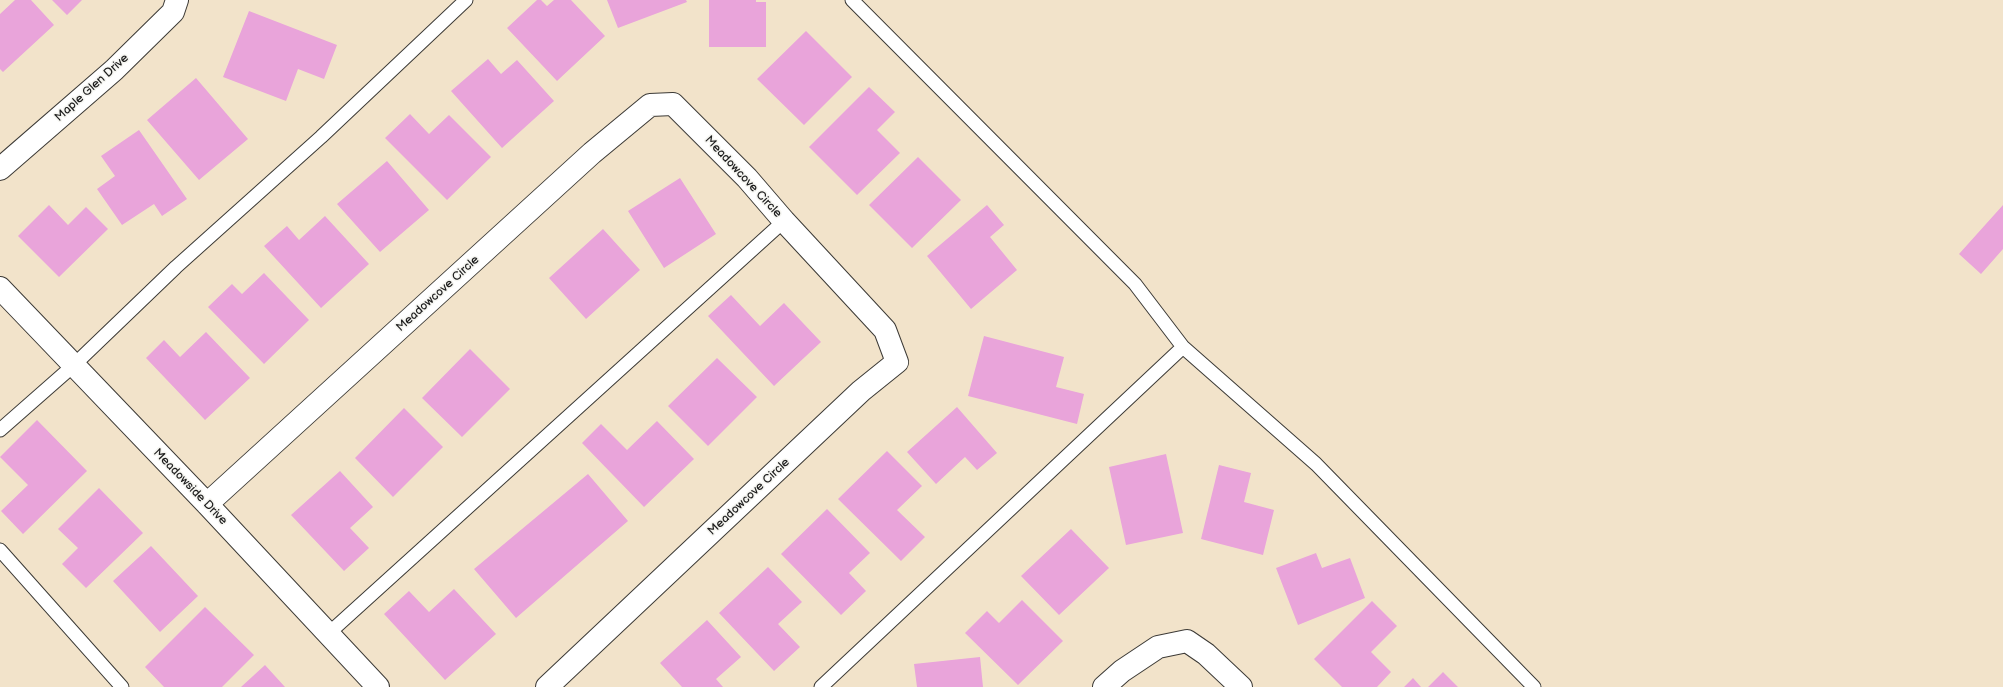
<!DOCTYPE html>
<html>
<head>
<meta charset="utf-8">
<style>
	body { margin:0 }
	canvas { display:block; background:#f2e3ca }
</style>
</head>
<body>
<canvas width="2003" height="687"></canvas>
<script>
const ctx = document.querySelector('canvas').getContext('2d');
ctx.lineJoin = 'round';
function paint(path, color) { ctx.fillStyle = color; ctx.fill(path, 'evenodd'); }
const poly = rows => new Path2D(rows.map(r => 'M' + r).join(''));
function stroke(path, color, width, dash) { ctx.strokeStyle = color; ctx.lineWidth = width; ctx.lineCap = dash ? 'butt' : 'round'; ctx.setLineDash(dash || []); ctx.stroke(path); }
function label(font, color, halo, rows, align = 'center') {
  ctx.font = font + ' "Balsamiq Sans",sans-serif'; ctx.lineWidth = 3; ctx.setLineDash([]); ctx.textBaseline = 'middle'; ctx.strokeStyle = halo; ctx.fillStyle = color; for (const [text, x, y, turn = 0] of rows) {
    ctx.save(); ctx.translate(x, y); ctx.rotate((+turn || 0) * Math.PI / 180); ctx.textAlign = isNaN(turn) ? turn : align; if (halo) ctx.strokeText(text, 0, 0); ctx.fillText(text, 0, 0); ctx.restore();
  }
}
const building = poly([
	[15,0,31,0,54,25,3,72,0,69,0,14],
	[52,0,82,0,67,15],
	[537,0,541,0,547,6,554,0,571,0,605,36,557,81,507,28],
	[607,0,686,0,687,2,618,28],
	[709,0,756,0,756,2,766,2,766,47,709,47],
	[249,11,337,45,324,79,298,69,286,101,223,77],
	[806,31,852,77,804,125,757,79],
	[488,59,501,74,517,60,554,101,502,148,451,91],
	[196,78,248,139,199,180,147,120],
	[869,87,895,112,877,130,900,153,857,195,809,147],
	[410,114,429,134,449,115,491,157,447,200,385,138],
	[139,130,187,199,162,216,154,204,122,225,97,189,115,176,101,156],
	[918,157,961,200,912,248,869,205],
	[387,161,429,210,380,252,337,204],
	[680,178,716,234,664,268,628,211],
	[49,205,68,225,86,207,108,229,59,277,18,236],
	[987,205,1004,225,990,237,1017,270,971,309,927,256],
	[2003,205,2003,249,1981,274,1959,254],
	[325,216,369,264,321,308,264,246,287,226,299,240],
	[603,229,640,270,586,319,549,278],
	[264,273,309,320,264,364,208,307,232,284,242,294],
	[731,295,760,326,784,303,821,342,774,386,708,316],
	[206,332,250,378,205,420,146,358,164,340,180,357],
	[984,336,1064,357,1056,387,1084,394,1077,424,968,396],
	[470,349,510,389,462,437,422,398],
	[717,358,757,397,708,446,668,406],
	[957,407,997,453,977,470,965,457,936,484,907,452],
	[404,408,443,447,393,497,355,458],
	[37,420,87,471,23,534,1,511,28,485,0,457],
	[657,421,694,459,644,507,582,443,601,424,627,450],
	[887,451,922,486,897,510,925,537,901,561,838,499],
	[1166,454,1183,533,1126,545,1109,467],
	[1219,465,1251,473,1244,502,1274,510,1263,555,1201,539],
	[340,471,373,507,350,528,369,548,344,571,291,515],
	[588,474,628,521,516,618,474,569],
	[99,488,143,533,86,588,62,564,78,548,58,529],
	[827,509,870,553,849,573,866,591,841,615,781,554],
	[1071,529,1109,568,1059,615,1021,576],
	[151,546,198,596,160,632,113,581],
	[1316,553,1322,568,1350,558,1365,598,1298,625,1276,568],
	[768,567,802,602,778,624,800,647,774,671,719,613],
	[454,589,496,634,445,680,384,614,409,591,429,612],
	[1022,600,1063,641,1018,685,965,633,987,611,999,623],
	[1372,601,1397,626,1371,652,1391,672,1377,687,1342,687,1314,659],
	[205,607,254,655,222,687,164,687,145,667],
	[707,620,741,657,716,679,723,687,682,687,660,663],
	[980,657,983,687,917,687,914,664],
	[265,665,285,687,241,687],
	[1443,672,1458,687,1428,687],
	[1413,678,1421,687,1404,687]
]);
const service = poly([
	[852,0,1135,284,1183,347],
	[0,430,74,365,176,267,321,137,466,0],
	[0,550,122,687],
	[328,634,784,221],
	[821,687,1183,347,1316,464,1534,687]
]);
const minor = poly([
	[0,169,114,70,173,12,177,0],
	[0,288,207,504,378,687],
	[207,504,592,153,650,105,673,104,747,178,784,221,885,330,897,362,861,391,547,687],
	[1104,687,1122,671,1158,647,1187,641,1206,654,1241,687]
]);
const streetNames = [
	["Maple Glen Drive",92,88,-42],
	["Meadowcove Circle",743,177,47],
	["Meadowcove Circle",438,294,-42],
	["Meadowside Drive",190,487,46],
	["Meadowcove Circle",749,497,-43]
];
paint(building, '#e9a4da');
stroke(service, '#3c3a36', 15);
stroke(minor, '#3c3a36', 24);
stroke(service, '#fff', 13);
stroke(minor, '#fff', 22);
label('12px', '#1c1c1c', '#f6f6f2', streetNames);
</script>
</body>
</html>
